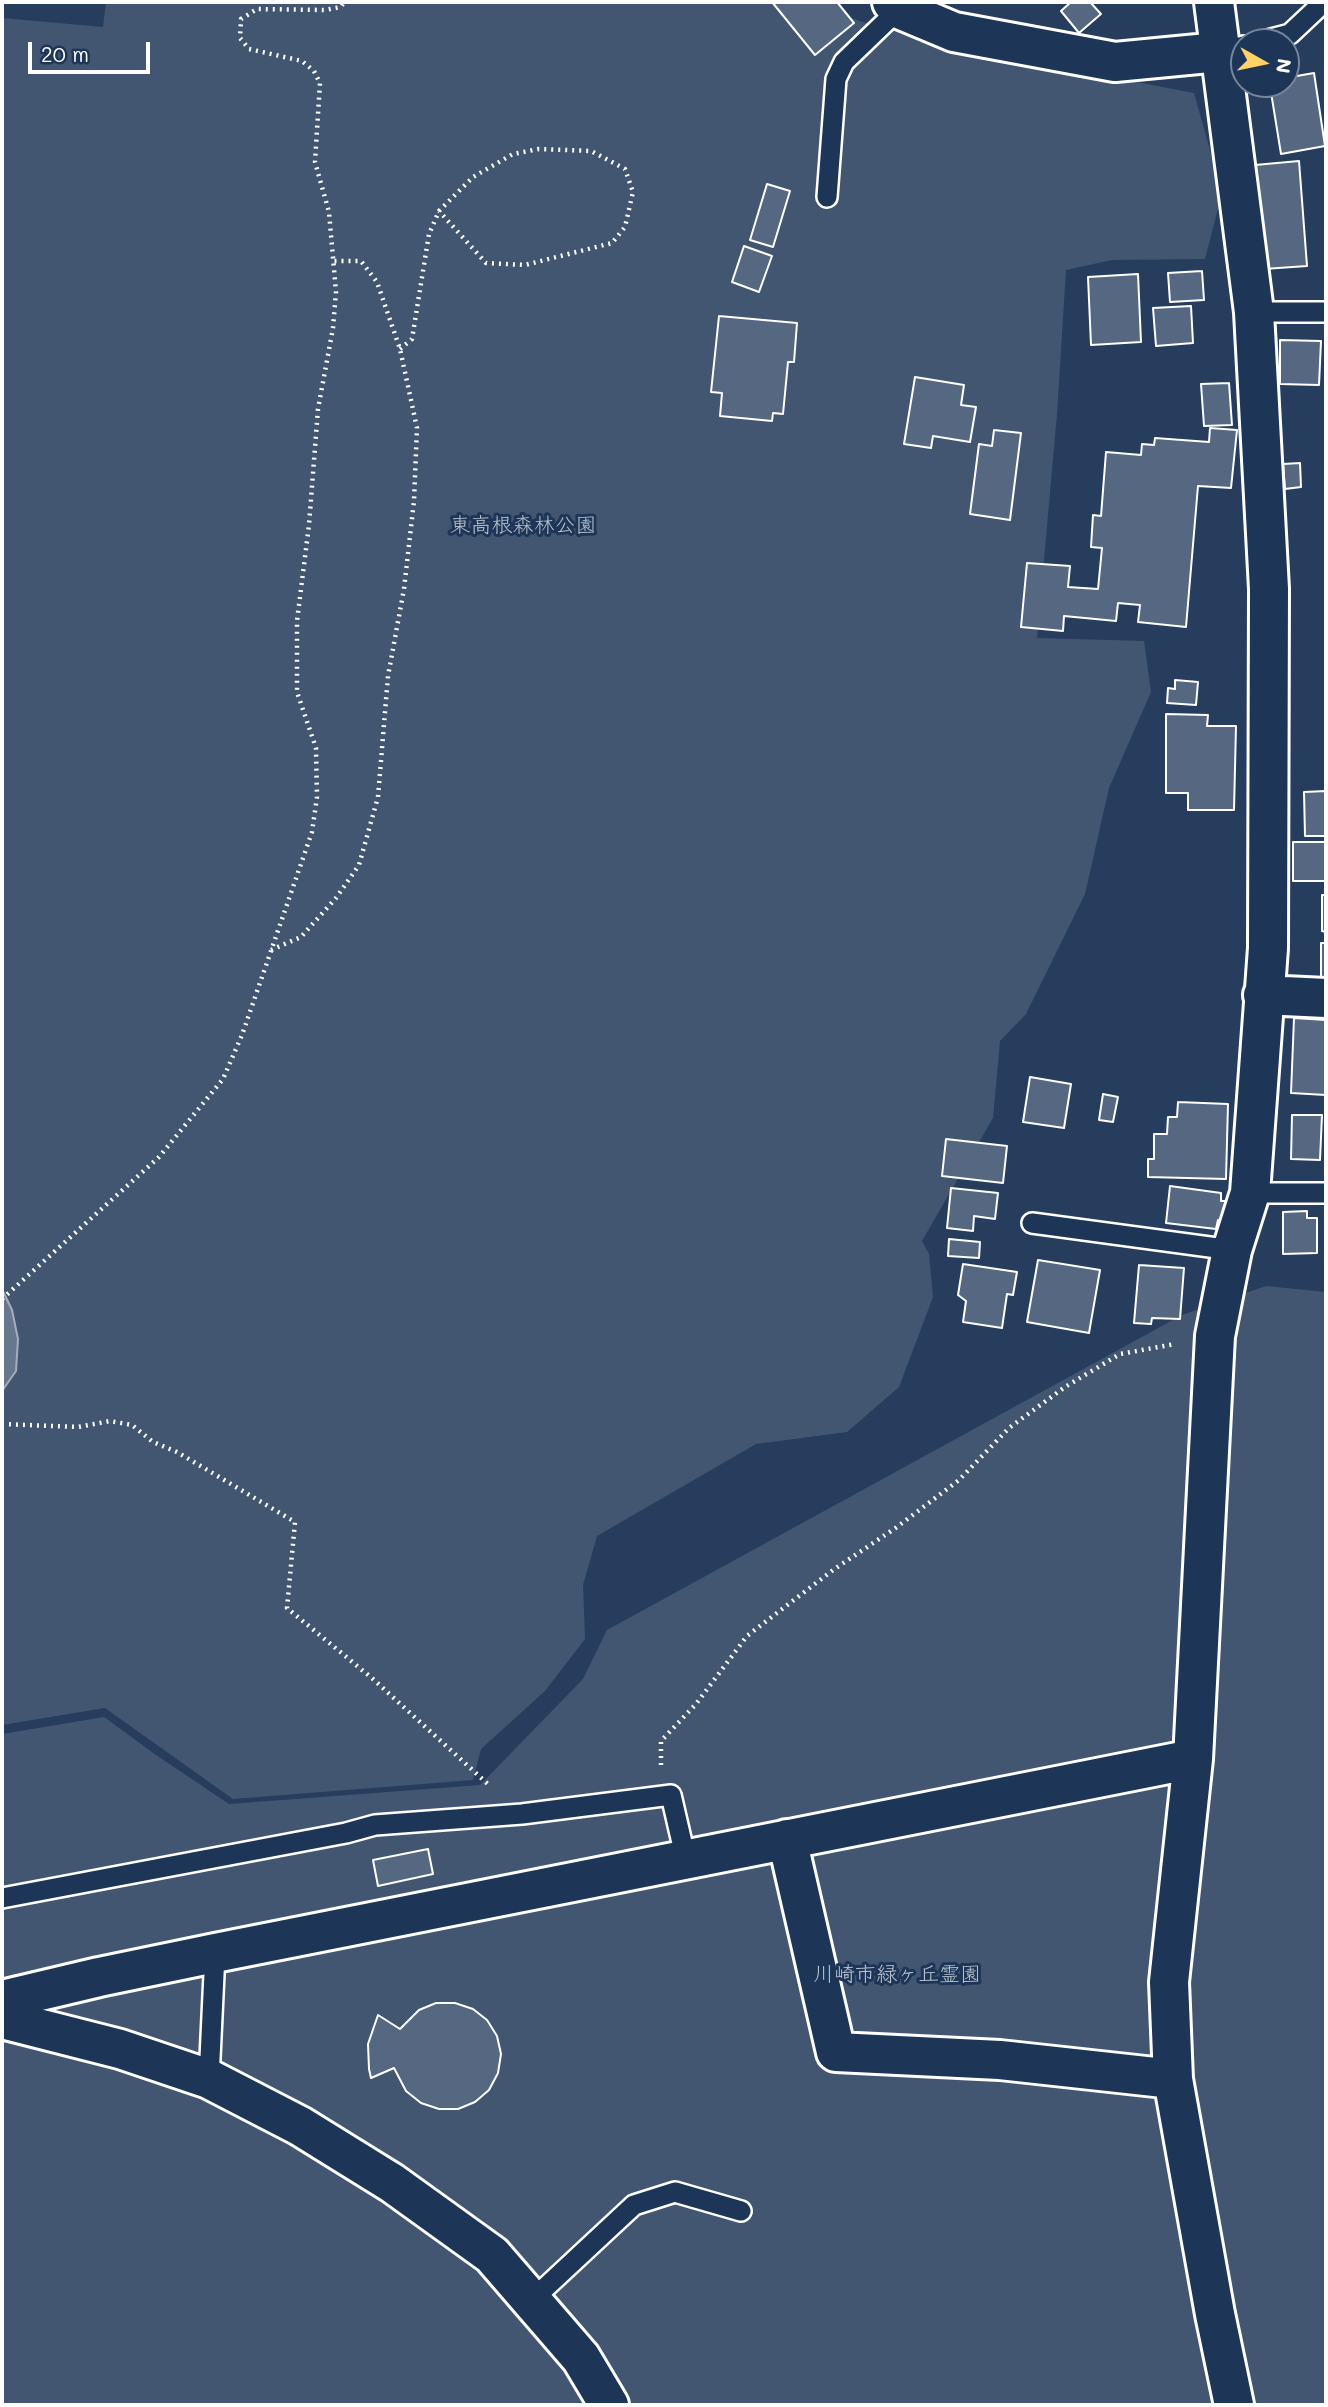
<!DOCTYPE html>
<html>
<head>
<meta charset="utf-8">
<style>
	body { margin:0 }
	#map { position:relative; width:1328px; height:2407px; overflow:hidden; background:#263d5e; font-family:Mali,sans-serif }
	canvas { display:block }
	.frame { position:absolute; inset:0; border:4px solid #fff; pointer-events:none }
	.north { position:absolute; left:1230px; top:28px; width:70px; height:70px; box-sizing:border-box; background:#1d3557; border:2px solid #77869a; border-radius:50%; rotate:99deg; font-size:19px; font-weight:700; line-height:28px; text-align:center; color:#fff }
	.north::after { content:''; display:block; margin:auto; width:24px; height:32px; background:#ffd166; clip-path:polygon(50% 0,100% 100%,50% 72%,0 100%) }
	.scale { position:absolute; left:28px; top:42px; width:122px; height:32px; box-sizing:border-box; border:4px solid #fff; border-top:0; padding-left:9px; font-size:21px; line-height:24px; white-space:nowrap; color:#fff; -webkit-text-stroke:5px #1d3557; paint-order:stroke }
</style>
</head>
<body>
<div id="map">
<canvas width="1328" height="2407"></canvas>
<div class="frame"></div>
<div class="north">N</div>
<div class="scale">20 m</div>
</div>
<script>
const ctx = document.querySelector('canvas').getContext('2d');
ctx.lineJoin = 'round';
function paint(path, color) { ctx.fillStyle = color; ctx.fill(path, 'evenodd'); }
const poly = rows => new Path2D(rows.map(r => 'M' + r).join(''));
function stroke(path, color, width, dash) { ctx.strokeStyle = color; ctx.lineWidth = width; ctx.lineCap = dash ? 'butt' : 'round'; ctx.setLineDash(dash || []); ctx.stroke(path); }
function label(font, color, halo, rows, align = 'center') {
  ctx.font = font + ' Mali,"Klee One",sans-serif'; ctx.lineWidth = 6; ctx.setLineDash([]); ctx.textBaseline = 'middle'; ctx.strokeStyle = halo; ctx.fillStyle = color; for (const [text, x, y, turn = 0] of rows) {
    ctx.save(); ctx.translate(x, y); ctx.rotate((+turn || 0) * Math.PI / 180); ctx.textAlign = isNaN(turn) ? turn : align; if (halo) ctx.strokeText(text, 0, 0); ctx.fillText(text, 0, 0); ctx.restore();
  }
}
const green = poly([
	[106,2,803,2,887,30,894,28,1001,61,1116,78,1194,93,1222,193,1205,259,1112,260,1066,270,1057,414,1037,638,1144,641,1151,692,1109,788,1085,894,1026,1014,1000,1041,993,1118,922,1241,929,1254,933,1297,899,1387,847,1432,756,1444,597,1536,583,1585,585,1639,545,1691,481,1749,473,1780,233,1799,105,1708,2,1725,2,18,103,27],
	[1266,1286,1326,1292,1326,2405,2,2405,2,1734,104,1717,156,1755,229,1804,480,1785,583,1679,607,1630,1182,1315]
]);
const water = poly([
	[2,1289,12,1310,18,1339,16,1371,2,1391,2,1289]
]);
const building = poly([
	[772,2,837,2,854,23,815,55,772,2],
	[1071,2,1090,2,1101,14,1079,33,1061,11,1071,2],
	[1314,73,1325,146,1281,154,1270,86,1286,84,1293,82,1291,77,1314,73],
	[1299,161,1307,266,1264,269,1255,165,1299,161],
	[767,184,790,191,773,247,750,240,767,184],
	[744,246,772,256,759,292,732,282,744,246],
	[1202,271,1204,300,1170,302,1168,273,1202,271],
	[1138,274,1141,342,1091,345,1088,277,1138,274],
	[1191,306,1193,343,1156,346,1153,308,1191,306],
	[719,316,797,323,794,362,788,362,783,414,773,413,772,421,720,416,722,393,711,392,719,316],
	[1280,340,1321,341,1319,385,1280,384,1280,340],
	[915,377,964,385,961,405,976,407,970,442,933,436,931,448,904,444,915,377],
	[1229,383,1232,425,1204,426,1201,384,1229,383],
	[1210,428,1237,430,1231,488,1198,486,1186,627,1138,622,1140,605,1118,603,1116,621,1064,616,1063,631,1021,627,1027,563,1070,566,1068,587,1098,589,1102,548,1091,547,1093,515,1101,516,1106,452,1141,455,1142,444,1154,445,1155,438,1209,442,1210,428],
	[994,430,1021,433,1010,520,970,514,979,444,992,446,994,430],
	[1300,463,1301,487,1285,489,1283,464,1300,463],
	[1175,680,1198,682,1196,705,1167,703,1168,688,1175,689,1175,680],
	[1166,714,1208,715,1207,726,1236,726,1234,810,1188,810,1188,793,1166,793,1166,714],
	[1326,791,1326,836,1305,836,1304,792,1326,791],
	[1293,842,1326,842,1326,881,1293,881,1293,842],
	[1322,895,1326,895,1326,932,1322,931,1322,895],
	[1321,943,1326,943,1326,980,1321,980,1321,943],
	[1294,1018,1326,1020,1326,1095,1291,1093,1294,1018],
	[1030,1077,1071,1084,1064,1128,1023,1122,1030,1077],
	[1103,1094,1118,1097,1113,1122,1099,1120,1103,1094],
	[1178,1102,1228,1104,1226,1179,1148,1177,1148,1159,1154,1159,1154,1134,1167,1134,1168,1117,1177,1117,1178,1102],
	[1292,1115,1322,1115,1320,1160,1291,1159,1292,1115],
	[946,1139,1007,1146,1003,1183,942,1176,946,1139],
	[1170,1186,1221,1193,1221,1201,1227,1201,1224,1221,1218,1220,1216,1229,1166,1223,1170,1186],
	[951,1188,998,1193,995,1219,974,1216,973,1231,947,1228,951,1188],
	[1307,1211,1307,1218,1317,1218,1317,1253,1283,1254,1283,1212,1307,1211],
	[949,1239,980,1242,979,1258,948,1256,949,1239],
	[1038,1260,1100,1270,1089,1333,1027,1322,1038,1260],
	[963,1264,1017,1272,1013,1295,1007,1294,1002,1328,963,1322,966,1301,958,1295,963,1264],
	[1139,1265,1184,1268,1180,1319,1152,1318,1151,1324,1134,1323,1139,1265],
	[428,1849,433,1874,378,1886,373,1860,428,1849],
	[436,2003,455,2003,473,2009,487,2020,497,2036,501,2054,498,2073,489,2090,475,2102,458,2109,439,2109,421,2103,406,2091,394,2068,371,2078,369,2069,368,2044,378,2015,400,2029,419,2010,436,2003]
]);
const path = poly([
	[400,349,412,339,429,234,439,211,473,177,513,154,539,149,591,151,625,169,633,192,625,227,612,243,525,265,486,263,439,211],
	[271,950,301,937,336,898,359,865,378,797,388,676,404,589,414,501,417,428,400,349,377,282,361,261,334,261],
	[2,1299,159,1157,223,1079,242,1035,312,832,317,797,316,748,297,692,297,621,309,525,318,409,333,328,336,292,329,212,315,162,320,83,314,71,302,61,249,49,240,38,241,19,257,9,325,10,341,7,344,2],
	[2,1424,78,1427,110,1421,132,1425,153,1442,177,1452,295,1522,287,1608,373,1679,490,1786],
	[661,1765,661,1741,696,1704,747,1636,833,1570,897,1527,959,1480,1009,1428,1065,1387,1120,1354,1175,1344]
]);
const lane = poly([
	[1259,42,1290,34,1324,2],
	[1219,52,1244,46],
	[827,197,836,79,844,62,899,9],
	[1254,312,1326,312],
	[1250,1193,1326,1193],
	[1032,1223,1232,1250],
	[2,1898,346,1833,375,1825,522,1814,671,1795,686,1860],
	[209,2079,215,1953],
	[532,2300,634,2205,675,2192,741,2211]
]);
const street = poly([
	[892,2,899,9,954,32,1115,62,1219,52],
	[1214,2,1254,312,1269,589,1268,948,1250,1193,1232,1250,1215,1336,1193,1759,1169,1982,1173,2079,1215,2314,1234,2405],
	[1263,995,1326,998],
	[787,1839,836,2052,1000,2060,1173,2079],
	[2,2000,99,1977,215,1953,1193,1759],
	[2,2019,120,2049,209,2079,300,2126,392,2183,492,2255,581,2358,609,2405]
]);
const parkNames = [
	["東高根森林公園",523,526],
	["川崎市緑ヶ丘霊園",897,1975]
];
paint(green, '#425672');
paint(water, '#67788e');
stroke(water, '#a4aebb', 2);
paint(building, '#556781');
stroke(building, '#fff', 2);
stroke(lane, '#fff', 24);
stroke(street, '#fff', 44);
stroke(path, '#fff', 4.5, [2, 5]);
stroke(lane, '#1d3557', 19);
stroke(street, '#1d3557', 38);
label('21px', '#bdc4ce', '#1d3557', parkNames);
</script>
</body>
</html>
